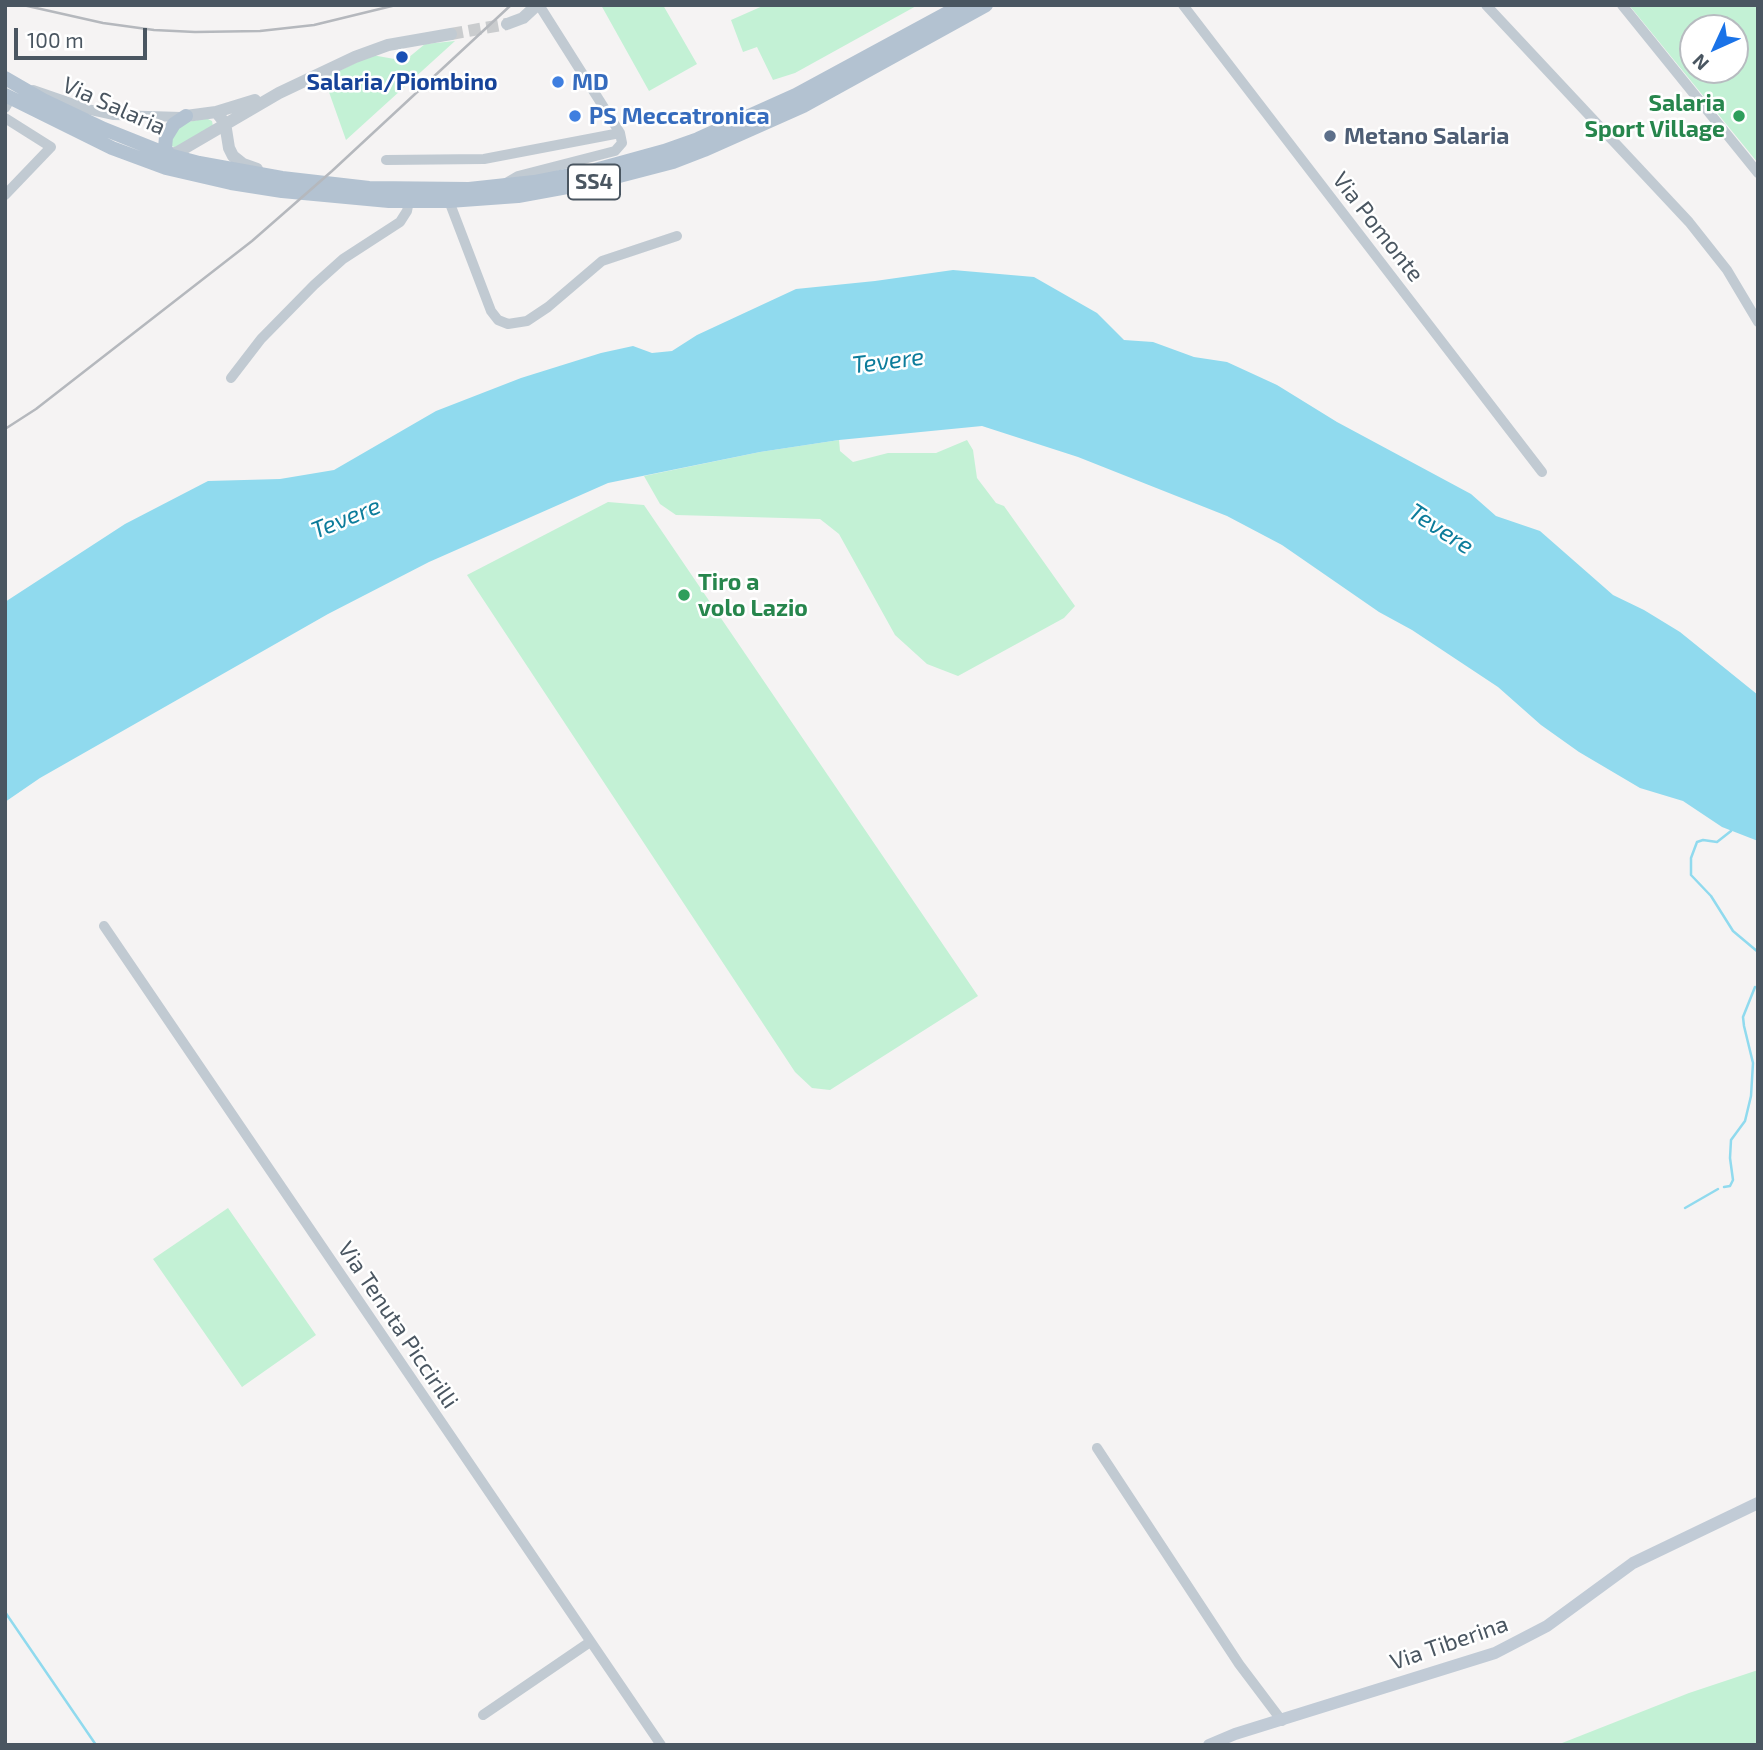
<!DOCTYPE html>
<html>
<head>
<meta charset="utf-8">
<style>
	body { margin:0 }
	#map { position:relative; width:1763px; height:1750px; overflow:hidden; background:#f5f3f3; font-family:"Exo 2",sans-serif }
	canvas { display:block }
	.frame { position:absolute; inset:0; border:7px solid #4a5661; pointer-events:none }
	.north { position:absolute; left:1679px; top:14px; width:70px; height:70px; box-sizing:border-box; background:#fff; border:2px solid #b7bbc0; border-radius:50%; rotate:225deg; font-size:19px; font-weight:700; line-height:28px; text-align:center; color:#4a5661 }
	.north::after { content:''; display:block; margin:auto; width:24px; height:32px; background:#1a73e8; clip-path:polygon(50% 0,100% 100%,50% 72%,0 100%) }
	.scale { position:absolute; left:14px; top:28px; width:133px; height:32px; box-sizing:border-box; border:4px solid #4a5661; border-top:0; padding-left:9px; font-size:21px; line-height:24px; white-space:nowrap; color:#4a5661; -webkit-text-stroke:5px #fff; paint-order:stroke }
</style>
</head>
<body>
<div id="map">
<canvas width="1763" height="1750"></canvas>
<div class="frame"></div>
<div class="north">N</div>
<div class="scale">100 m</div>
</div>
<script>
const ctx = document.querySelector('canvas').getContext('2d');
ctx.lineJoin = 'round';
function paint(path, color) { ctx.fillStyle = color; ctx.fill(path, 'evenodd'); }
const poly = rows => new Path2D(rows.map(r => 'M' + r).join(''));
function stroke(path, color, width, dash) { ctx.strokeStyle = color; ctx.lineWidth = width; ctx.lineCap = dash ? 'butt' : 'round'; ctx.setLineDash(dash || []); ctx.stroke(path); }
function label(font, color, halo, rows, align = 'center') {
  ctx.font = font + ' "Exo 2",sans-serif'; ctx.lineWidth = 5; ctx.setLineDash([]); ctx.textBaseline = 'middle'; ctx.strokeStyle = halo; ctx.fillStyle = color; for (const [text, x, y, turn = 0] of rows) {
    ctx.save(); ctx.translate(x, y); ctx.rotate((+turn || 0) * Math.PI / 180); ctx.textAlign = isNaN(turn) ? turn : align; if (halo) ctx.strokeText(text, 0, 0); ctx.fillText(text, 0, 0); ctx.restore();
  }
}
const green = poly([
	[601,5,663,5,697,64,649,91],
	[765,5,918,5,795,73,773,80,757,47,743,52,731,20],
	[1629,5,1758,5,1758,163],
	[1693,28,1735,28,1735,70,1693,70],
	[455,41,346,140,324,78,372,55,400,60,408,58,425,44],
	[206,118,212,121,213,126,176,148,170,145,170,138,184,123],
	[839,440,840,451,853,462,888,453,936,453,967,440,973,450,977,478,996,503,1004,506,1075,606,1064,618,958,676,927,664,895,635,839,534,820,519,676,515,660,504,644,476,760,452],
	[608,502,644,505,978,996,830,1090,812,1088,795,1072,467,575],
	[228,1208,316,1335,242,1387,153,1259],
	[1758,1670,1758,1745,1557,1745,1689,1693]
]);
const water = poly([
	[953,270,1034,277,1097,313,1124,340,1153,342,1194,357,1227,362,1277,385,1337,422,1471,494,1496,516,1540,531,1613,595,1644,610,1680,632,1758,695,1758,841,1722,827,1683,801,1640,788,1579,752,1541,725,1498,687,1412,630,1379,612,1282,545,1227,516,1078,457,982,426,839,440,760,452,608,483,429,562,328,614,40,778,5,802,5,602,125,524,208,481,280,479,334,470,436,411,521,378,601,353,633,346,652,353,672,351,697,335,796,289,875,281]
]);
const stream = poly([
	[1731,831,1717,842,1703,840,1697,842,1691,858,1691,875,1711,896,1733,931,1758,952],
	[1724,1187,1730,1186,1733,1180,1730,1158,1731,1140,1745,1121,1751,1096,1753,1063,1744,1026,1743,1017,1755,987],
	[1685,1208,1718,1189],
	[5,1612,96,1745]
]);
const tertiaryTunnel = poly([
	[451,34,507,24]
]);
const minor = poly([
	[1183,5,1542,472],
	[1486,5,1689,222,1727,270,1758,322],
	[1622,5,1758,173],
	[33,90,91,110,114,115,182,117],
	[5,108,11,98],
	[5,118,51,147,5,195],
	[386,160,484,159,620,133],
	[506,183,518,176,615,151,622,143,620,133,539,5],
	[449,201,491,311,498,320,508,324,527,321,548,307,602,261,677,236],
	[231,378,261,339,314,285,343,259,400,222,407,211,409,201],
	[104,926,661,1745],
	[1097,1448,1239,1664,1282,1721],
	[483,1715,590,1642]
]);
const tertiary = poly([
	[507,24,523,18,537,5],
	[216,112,225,123,229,148,233,156,243,164,257,169],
	[186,116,216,112,255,100],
	[169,155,178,152,279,93,355,57,388,45,451,34]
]);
const secondary = poly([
	[1209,1745,1235,1734,1495,1653,1547,1626,1633,1563,1758,1503]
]);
const primary = poly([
	[5,78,43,100,104,129,169,155,199,163,282,178,369,188,469,189,534,182,595,170,664,151,698,139,796,95,962,5],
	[5,95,112,148,166,168,231,183,282,191,389,201,449,201,518,196,600,181,673,162,704,150,803,106,986,5],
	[169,155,165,148,166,137,174,124,186,116]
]);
const rail = poly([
	[23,5,103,23,154,30,195,32,260,31,314,25,396,5],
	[5,429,36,409,252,241,332,171,511,5]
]);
const markers = [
	[402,57,7,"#1a4fb4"],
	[558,82,7,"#3f7fe0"],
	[575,116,7,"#3f7fe0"],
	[1739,116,7,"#2e9e5b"],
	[1330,136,7,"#5c6f8a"],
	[684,595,7,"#2e9e5b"]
];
const shields = [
	[594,182,52]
];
const shieldNames = [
	["SS4",594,182]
];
const transitNames = [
	["Salaria/Piombino",402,82]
];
const shopNames = [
	["MD",572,82],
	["PS Meccatronica",589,116]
];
const leisureNames = [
	["Salaria",1725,103],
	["Sport Village",1725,129],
	["Tiro a",698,582,"left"],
	["volo Lazio",698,608,"left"]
];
const streetNames = [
	["Via Salaria",114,106,24],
	["Via Pomonte",1378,227,52],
	["Via Tenuta Piccirilli",398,1325,56],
	["Via Tiberina",1449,1643,-19]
];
const serviceNames = [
	["Metano Salaria",1344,136]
];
const waterNames = [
	["Tevere",888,361,-7],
	["Tevere",346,518,-22],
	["Tevere",1441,529,33]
];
paint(green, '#c3f1d5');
paint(water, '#90daee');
stroke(stream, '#90daee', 2.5);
stroke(tertiaryTunnel, '#caccce', 12, [12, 6]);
stroke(minor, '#c1cad2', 10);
stroke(tertiary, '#c1cad2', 12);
stroke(secondary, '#c1cbd6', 12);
stroke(primary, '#b3c2d1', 14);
stroke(rail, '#b5b8bd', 2.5);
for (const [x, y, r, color] of markers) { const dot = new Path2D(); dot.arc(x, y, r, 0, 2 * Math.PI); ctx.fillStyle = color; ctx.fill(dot); stroke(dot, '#fff', 2.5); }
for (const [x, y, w] of shields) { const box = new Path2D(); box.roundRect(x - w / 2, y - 17.5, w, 35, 5); ctx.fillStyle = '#fff'; ctx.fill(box); stroke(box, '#4a5661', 2); }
label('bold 21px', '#4a5661', null, shieldNames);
label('bold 23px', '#164399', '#fff', transitNames);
label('bold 23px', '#366cbe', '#fff', shopNames, 'left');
label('bold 23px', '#27864d', '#fff', leisureNames, 'right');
label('23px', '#4a5661', '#fff', streetNames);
label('bold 23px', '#4e5e75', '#fff', serviceNames, 'left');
label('italic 24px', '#0c7c9b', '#fff', waterNames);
</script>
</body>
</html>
